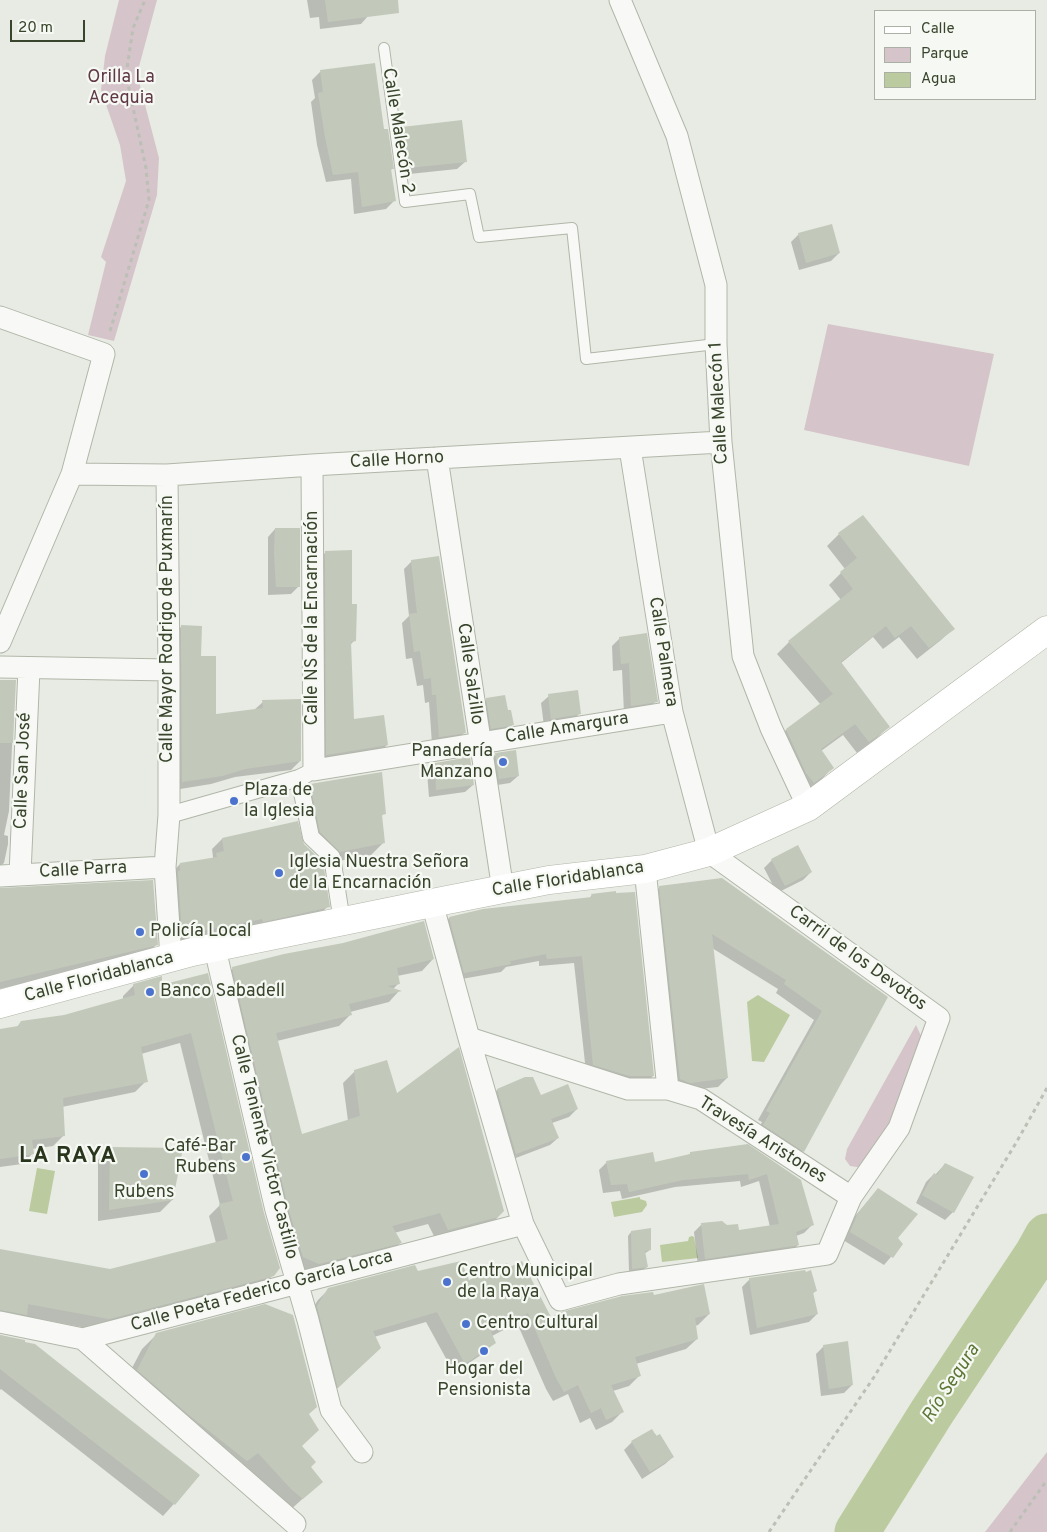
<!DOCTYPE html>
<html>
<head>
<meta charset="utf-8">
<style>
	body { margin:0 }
	#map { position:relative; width:1047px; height:1532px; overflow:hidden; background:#e8ebe3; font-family:Overpass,sans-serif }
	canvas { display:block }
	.legend { position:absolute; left:874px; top:10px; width:162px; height:90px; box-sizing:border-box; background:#f6f8f3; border:1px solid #aab0a3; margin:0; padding:6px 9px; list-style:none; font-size:15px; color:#38442b }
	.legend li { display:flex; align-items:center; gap:10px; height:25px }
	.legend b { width:25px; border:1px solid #aab0a3 }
	.scale { position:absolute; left:10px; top:20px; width:75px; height:22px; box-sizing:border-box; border:2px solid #38442b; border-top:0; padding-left:6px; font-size:15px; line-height:18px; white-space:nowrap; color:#38442b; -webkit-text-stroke:4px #f6f8f3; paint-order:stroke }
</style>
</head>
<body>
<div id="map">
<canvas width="1047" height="1532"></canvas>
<ul class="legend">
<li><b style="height:6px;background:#fff"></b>Calle</li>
<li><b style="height:14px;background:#d5c5cb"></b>Parque</li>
<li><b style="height:14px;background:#bbcb9f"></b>Agua</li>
</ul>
<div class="scale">20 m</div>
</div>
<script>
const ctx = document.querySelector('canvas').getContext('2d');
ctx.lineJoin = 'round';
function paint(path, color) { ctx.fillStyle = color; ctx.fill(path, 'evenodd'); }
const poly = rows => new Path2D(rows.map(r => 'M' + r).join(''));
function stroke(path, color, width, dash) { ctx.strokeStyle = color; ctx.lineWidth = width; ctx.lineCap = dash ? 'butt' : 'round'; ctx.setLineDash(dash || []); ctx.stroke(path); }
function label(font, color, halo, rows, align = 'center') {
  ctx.font = font + ' Overpass,sans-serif'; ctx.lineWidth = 4.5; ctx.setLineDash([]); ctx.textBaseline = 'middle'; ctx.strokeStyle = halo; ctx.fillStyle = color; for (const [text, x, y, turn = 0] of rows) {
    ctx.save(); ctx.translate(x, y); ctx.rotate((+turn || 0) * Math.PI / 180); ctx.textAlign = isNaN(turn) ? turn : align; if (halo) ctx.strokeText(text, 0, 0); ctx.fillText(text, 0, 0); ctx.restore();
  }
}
const green = poly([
	[119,0,157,0,137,74,159,158,157,195,114,341,88,335,106,262,101,257,126,181,120,145,101,90,105,56],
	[828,324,994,354,969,466,804,430],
	[916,1025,923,1040,920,1070,864,1168,850,1166,845,1159,847,1149],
	[1047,1452,1047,1532,985,1532]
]);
const water = poly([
	[758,995,790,1015,764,1062,752,1061,747,1002],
	[37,1168,55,1171,47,1214,29,1211],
	[640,1197,640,1199,646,1201,647,1205,642,1212,614,1217,611,1202],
	[692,1236,694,1237,698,1258,662,1262,660,1245,688,1241,689,1237]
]);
const shadow = poly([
	[307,0,366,0,368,16,361,24,320,29,319,17,310,18],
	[374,64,383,131,392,169,390,171,394,201,386,209,354,214,351,179,326,182,317,145,311,102,315,98,312,80,320,72],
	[402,128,465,162,457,169,400,175,394,136],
	[799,234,839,253,831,261,799,270,791,242],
	[275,529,299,586,291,594,268,595,268,537],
	[839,534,953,629,941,640,917,659,899,637,883,649,873,637,840,664,889,726,877,738,857,753,843,735,821,751,832,768,821,780,801,794,774,742,786,730,821,705,777,654,789,642,841,600,829,585,845,569,827,546],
	[326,552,351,606,354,641,350,645,352,720,387,745,379,753,319,762,318,560],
	[412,561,465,732,457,740,432,744,429,702,425,703,423,685,417,686,412,658,406,659,402,623,409,616,404,569],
	[182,626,200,658,215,715,254,710,263,702,300,761,291,770,235,777,211,784,174,790,172,635],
	[620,638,656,701,649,709,624,713,622,670,613,671,612,646],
	[0,681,15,681,9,811,4,835,8,836,8,844,4,863,0,866],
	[549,696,579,714,571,722,544,726,541,703],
	[487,699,507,712,513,724,505,732,483,736,479,707],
	[495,755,518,776,510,783,491,786,488,762],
	[435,764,473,785,465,792,429,797,427,772],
	[311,785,384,813,381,817,383,843,371,855,328,863,299,797],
	[222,839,303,844,328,906,318,917,172,945,170,875,180,864,212,859,213,857,212,849],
	[772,860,811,872,803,880,777,893,764,868],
	[660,887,886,997,803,1151,795,1160,756,1134,762,1122,758,1120,814,1020,776,993,778,989,712,948,727,1078,718,1087,680,1091,671,1088,651,896],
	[0,890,156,945,148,953,0,989],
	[634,893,653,1076,645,1084,586,1072,574,963,539,966,539,961,506,967,501,972,456,980,442,926,449,918,589,899,592,895],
	[433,959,422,971,397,976,399,983,393,989,399,991,389,1002,350,1012,351,1014,339,1026,277,1041,301,1135,348,1121,343,1083,355,1071,396,1095,498,1217,486,1229,436,1240,428,1224,394,1233,400,1243,389,1254,307,1275,291,1268,221,980,233,968],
	[207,975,273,1275,261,1287,97,1330,24,1316,0,1323,0,1251,110,1271,216,1243,209,1216,220,1205,180,1043,141,1054,146,1081,135,1092,62,1107,64,1135,53,1146,32,1149,33,1153,22,1164,0,1167,0,1030,16,1028,21,1022,65,1016,123,999,123,996,134,985,161,985],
	[497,1090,540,1097,577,1109,569,1117,552,1123,558,1138,550,1145,508,1161,490,1098],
	[747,1146,812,1225,804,1233,796,1236,798,1245,790,1253,698,1266,694,1232,702,1224,738,1231,770,1227,759,1181,741,1187,740,1181,675,1187,622,1199,620,1191,603,1193,599,1170,607,1162,654,1164,687,1156,691,1153],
	[110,1148,172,1200,160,1212,98,1221,98,1160],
	[945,1164,953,1212,945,1220,916,1203,926,1182,934,1174,935,1175],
	[878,1189,896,1238,902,1244,884,1265,843,1240,850,1222],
	[631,1232,650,1250,644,1254,647,1267,643,1270,629,1272,628,1236],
	[417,1273,468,1282,551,1319,653,1296,709,1314,698,1325,695,1326,697,1339,686,1349,636,1364,640,1375,629,1386,613,1391,622,1412,612,1422,596,1430,590,1418,580,1423,568,1394,553,1401,546,1389,517,1323,492,1336,494,1342,484,1353,454,1373,426,1322,374,1337,369,1358,328,1397,307,1317,318,1300,329,1289],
	[750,1279,816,1291,812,1294,817,1314,809,1322,750,1335,742,1287],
	[157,1334,300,1447,309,1467,321,1482,287,1513,123,1385,142,1349],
	[0,1335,24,1341,24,1344,199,1476,163,1516,1,1389,0,1390],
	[824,1346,852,1385,844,1393,821,1396,816,1354],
	[652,1430,673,1457,665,1464,642,1479,624,1450,632,1442]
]);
const river = poly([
	[857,1532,932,1412,1037,1254,1047,1236]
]);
const building = poly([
	[325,0,398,0,399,13,328,22],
	[375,63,384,129,388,129,394,169,391,169,396,201,362,207,358,172,333,175,325,137,318,93,323,92,320,70],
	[462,120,467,162,407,168,402,127],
	[832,224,840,253,806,263,798,233],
	[863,515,955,629,929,648,911,626,895,638,886,626,841,662,890,727,869,742,855,724,821,749,834,768,814,783,806,773,786,729,833,694,788,641,853,589,840,572,857,558,838,533],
	[275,528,300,528,300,587,276,587,274,553],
	[352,550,352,604,357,604,356,641,351,642,354,719,384,715,388,745,326,755,325,551],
	[439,556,466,733,439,737,436,695,432,695,431,678,424,679,420,651,414,652,409,614,417,613,411,560],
	[181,625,202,626,201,656,216,656,216,714,263,708,262,700,301,699,301,761,245,769,222,776,182,782],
	[647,633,658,702,631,706,629,663,621,664,619,637],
	[0,680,16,680,13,743,0,743],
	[578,690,581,714,551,719,548,694],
	[505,695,508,710,511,710,514,725,491,729,486,698],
	[516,750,519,776,499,779,495,753],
	[470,757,474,785,436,790,435,763],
	[382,772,386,814,382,815,385,843,340,852,320,832,310,784],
	[298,821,304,844,323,862,330,907,263,922,262,919,182,935,178,871,180,871,180,863,217,857,216,853,224,851,222,838],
	[798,845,812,872,785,886,771,859],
	[722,878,888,997,804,1152,763,1125,770,1113,766,1111,822,1011,784,984,786,980,712,934,728,1078,690,1083,680,1079,659,886],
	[153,880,158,945,0,982,0,888],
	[616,891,616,893,635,892,654,1076,630,1076,593,1065,582,956,547,959,546,954,510,961,511,964,464,973,449,917,483,909,592,897,591,894],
	[424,921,434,959,397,968,400,984,387,986,402,991,349,1004,352,1015,276,1033,302,1134,360,1116,354,1070,387,1060,397,1093,459,1047,504,1211,498,1217,448,1230,440,1213,392,1226,402,1243,319,1264,303,1257,288,1207,232,967,284,954,343,943],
	[208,973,264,1213,280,1268,274,1276,109,1319,28,1304,27,1315,0,1310,0,1249,110,1269,228,1239,219,1204,233,1201,191,1033,141,1047,148,1082,63,1098,65,1136,32,1140,34,1154,0,1159,0,1029,18,1026,21,1021,64,1015,135,995,133,984,162,976,162,984,165,984],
	[525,1077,533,1077,541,1095,568,1084,578,1109,551,1119,559,1138,516,1154,497,1089],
	[748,1144,801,1180,814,1225,796,1232,799,1245,705,1259,701,1223,722,1221,727,1225,738,1224,739,1230,779,1224,767,1174,749,1180,748,1174,683,1180,629,1192,627,1184,611,1185,606,1161,653,1152,655,1162,690,1154,690,1152],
	[110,1147,183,1148,173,1200,109,1210],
	[945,1163,974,1177,954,1213,922,1195,934,1173,937,1175],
	[878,1188,918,1214,898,1238,903,1244,893,1258,850,1232,858,1213],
	[651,1228,651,1250,645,1251,648,1267,632,1269,631,1231],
	[461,1261,469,1280,507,1263,510,1267,522,1261,551,1317,561,1312,622,1296,653,1292,654,1295,704,1284,710,1314,695,1318,698,1339,635,1357,641,1376,611,1385,624,1412,606,1420,601,1408,591,1413,578,1385,564,1392,556,1378,528,1313,491,1332,496,1343,465,1364,437,1312,373,1331,381,1348,338,1388,317,1306,328,1288,415,1265,418,1271],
	[805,1270,806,1272,811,1270,817,1291,813,1292,818,1314,757,1328,749,1278],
	[265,1304,293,1315,317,1407,309,1414,319,1430,302,1446,316,1462,311,1467,323,1482,303,1499,291,1489,258,1453,247,1461,189,1415,137,1370,156,1333],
	[0,1335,25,1340,25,1342,35,1344,200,1475,175,1505,0,1369],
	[848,1341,853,1385,829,1389,823,1345],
	[652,1429,656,1436,660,1434,674,1457,650,1472,631,1441]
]);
const path = poly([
	[110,331,149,200,146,168,126,75,133,28,145,0],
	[769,1532,874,1377,1016,1143,1047,1088],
	[1010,1532,1047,1480]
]);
const service = poly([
	[384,48,405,202,470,194,479,237,572,228,586,359,716,344]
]);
const pedestrian = poly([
	[299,778,311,837,332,857,342,922],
	[169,815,299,778,307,774]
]);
const minor = poly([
	[620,0,677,136,716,285,716,344,721,442,743,656,771,728,808,807],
	[0,317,104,354,72,474,0,642],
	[437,458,503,890],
	[312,465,314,770,672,712],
	[72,474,167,475,312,465,721,442],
	[167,475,169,670,169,815,165,867,171,958],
	[0,667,169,670],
	[645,869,668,1089],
	[20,874,29,669],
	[0,876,165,867],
	[432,903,469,1038,523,1224,560,1300,619,1284,827,1254,851,1197,899,1128,939,1018,709,852,672,712,630,448],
	[215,949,276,1210,308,1320,331,1410,362,1452],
	[469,1038,628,1089,668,1089,701,1099,851,1197],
	[0,1322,83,1339,523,1224],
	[83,1339,295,1524]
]);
const secondary = poly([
	[0,1004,192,952,432,903,549,880,645,869,709,852,808,807,1047,630]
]);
const markers = [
	[503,762,5,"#4b73ce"],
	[234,801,5,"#4b73ce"],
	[279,873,5,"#4b73ce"],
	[140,932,5,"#4b73ce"],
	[150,992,5,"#4b73ce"],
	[246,1157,5,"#4b73ce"],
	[144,1174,5,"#4b73ce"],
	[447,1282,5,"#4b73ce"],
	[466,1324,5,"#4b73ce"],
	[484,1351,5,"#4b73ce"]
];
const parkNames = [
	["Orilla La",121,78],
	["Acequia",121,99]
];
const streetNames = [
	["Calle Malecón 2",397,131,81],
	["Calle Malecón 1",720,403,-93],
	["Calle Horno",397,461,-3],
	["Calle NS de la Encarnación",313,618,-90],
	["Calle Mayor Rodrigo de Puxmarín",168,629,-90],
	["Calle Palmera",662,652,81],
	["Calle Salzillo",469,674,82],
	["Calle Amargura",567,729,-9],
	["Calle San José",24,771,-88],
	["Calle Parra",83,871,-3],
	["Calle Floridablanca",568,880,-9],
	["Carril de los Devotos",857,959,36],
	["Calle Floridablanca",99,978,-15],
	["Travesía Aristones",762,1141,32],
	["Calle Teniente Victor Castillo",263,1147,76],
	["Calle Poeta Federico García Lorca",262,1292,-15]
];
const poiNames = [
	["Panadería",493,752,"right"],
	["Manzano",493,773,"right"],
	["Plaza de",244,791],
	["la Iglesia",244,812],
	["Iglesia Nuestra Señora",289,863],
	["de la Encarnación",289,884],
	["Policía Local",150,932],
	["Banco Sabadell",160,992],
	["Café-Bar",236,1147,"right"],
	["Rubens",236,1168,"right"],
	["Rubens",144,1193,"center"],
	["Centro Municipal",457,1272],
	["de la Raya",457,1293],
	["Centro Cultural",476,1324],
	["Hogar del",484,1370,"center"],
	["Pensionista",484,1391,"center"]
];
const waterNames = [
	["Río Segura",952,1384,-57]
];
const districtNames = [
	["LA RAYA",68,1158]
];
paint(green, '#d5c5cb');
paint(water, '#bbcb9f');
paint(shadow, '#0003');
stroke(river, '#bbcb9f', 45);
paint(building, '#c2c9ba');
stroke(service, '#b0b6a8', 12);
stroke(pedestrian, '#b0b6a8', 18);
stroke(minor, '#b0b6a8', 23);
stroke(secondary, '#b0b6a8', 29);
stroke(path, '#bbbfb5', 3, [4, 4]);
stroke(service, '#f8f9f6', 10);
stroke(pedestrian, '#f8f9f6', 16);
stroke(minor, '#f8f9f6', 21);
stroke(secondary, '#fff', 28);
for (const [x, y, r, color] of markers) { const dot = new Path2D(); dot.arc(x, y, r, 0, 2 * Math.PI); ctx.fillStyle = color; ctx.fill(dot); stroke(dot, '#f6f8f3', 2); }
label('18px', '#5f3846', '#f6f8f3', parkNames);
label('18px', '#38442b', '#f6f8f3', streetNames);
label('18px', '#38442b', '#f6f8f3', poiNames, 'left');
label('italic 19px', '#5d7735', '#f6f8f3', waterNames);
ctx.letterSpacing = '1px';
label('bold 22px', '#29351d', '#f6f8f3', districtNames);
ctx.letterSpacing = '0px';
</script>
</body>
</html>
